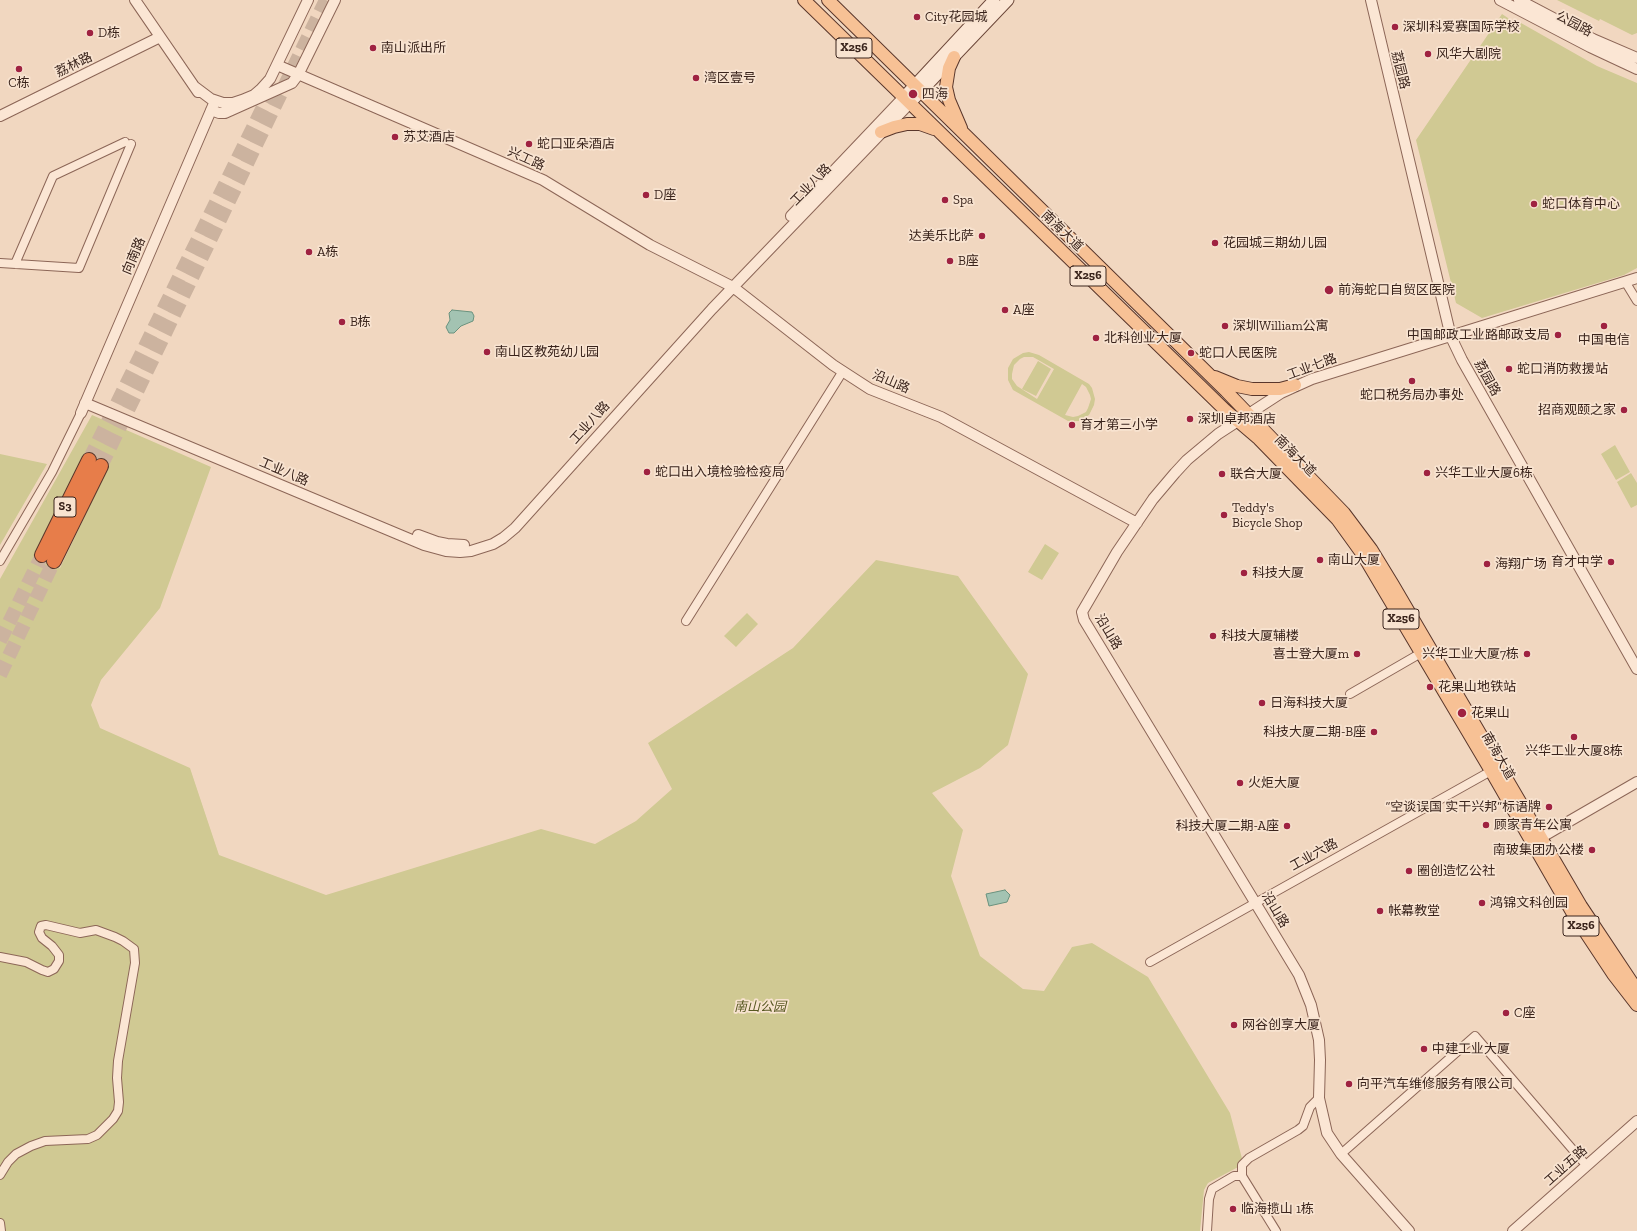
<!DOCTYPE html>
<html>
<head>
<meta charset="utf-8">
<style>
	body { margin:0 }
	canvas { display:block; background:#f1d7c0 }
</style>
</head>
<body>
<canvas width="1637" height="1231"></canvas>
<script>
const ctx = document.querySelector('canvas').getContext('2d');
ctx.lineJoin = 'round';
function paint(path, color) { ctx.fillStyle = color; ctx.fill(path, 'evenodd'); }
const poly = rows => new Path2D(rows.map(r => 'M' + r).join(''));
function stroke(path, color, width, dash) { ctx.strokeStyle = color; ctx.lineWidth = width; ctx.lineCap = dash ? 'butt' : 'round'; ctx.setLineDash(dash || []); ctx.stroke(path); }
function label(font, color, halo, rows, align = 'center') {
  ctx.font = font + ' "Zilla Slab","Noto Sans SC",serif'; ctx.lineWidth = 3.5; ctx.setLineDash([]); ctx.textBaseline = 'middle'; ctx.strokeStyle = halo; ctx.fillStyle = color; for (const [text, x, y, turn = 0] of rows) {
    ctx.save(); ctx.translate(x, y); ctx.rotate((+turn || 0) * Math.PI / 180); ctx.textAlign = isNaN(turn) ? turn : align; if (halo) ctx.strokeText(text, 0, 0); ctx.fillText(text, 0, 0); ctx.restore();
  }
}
const green = poly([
	[1557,0,1637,0,1637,33,1632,35,1600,19,1599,21],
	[1502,14,1517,24,1521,23,1597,66,1637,83,1637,268,1624,275,1482,318,1456,303,1416,140],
	[1029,352,1039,355,1089,384,1092,388,1095,399,1094,405,1089,415,1079,421,1068,421,1013,390,1008,380,1008,368,1013,359,1023,353],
	[1024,357,1033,357,1054,369,1037,399,1017,386,1012,379,1012,374,1014,365,1020,359],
	[1082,384,1086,387,1090,395,1091,399,1088,408,1086,412,1078,416,1073,417,1065,415],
	[1038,361,1051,369,1036,396,1022,389],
	[92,415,211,467,160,608,101,680,91,705,100,728,190,768,219,855,326,895,541,829,595,844,636,821,672,789,648,743,793,648,876,560,958,576,1028,674,1008,745,980,768,932,793,963,830,951,876,980,956,1023,989,1044,991,1072,947,1092,943,1148,977,1230,1113,1244,1166,1242,1165,1208,1183,1204,1190,1200,1231,0,1231,0,579],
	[85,455,109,466,60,568,35,555],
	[1615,445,1630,472,1616,480,1601,454],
	[0,454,47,464,0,545],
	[1631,473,1637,483,1637,505,1631,508,1617,482],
	[1045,544,1059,553,1042,580,1028,572],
	[747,613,758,624,736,647,724,636]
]);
const water = poly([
	[452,310,472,312,474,316,473,321,461,326,454,333,449,333,446,327,450,320,449,313,452,310],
	[1005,890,1010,895,1007,902,989,906,986,894,1005,890]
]);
const motorwayTunnel = poly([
	[89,460,275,83],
	[101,466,326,0],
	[0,641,42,555],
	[0,675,54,561]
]);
const minor = poly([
	[0,263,79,268,131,144],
	[15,264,53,176,125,142],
	[1626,283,1637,301],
	[0,561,52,472,81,413],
	[686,621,843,371],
	[1350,694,1421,653],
	[0,957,26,962,42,970,48,972,54,969,59,961,59,955,52,946,42,938,39,932,41,926,46,925,80,933,96,930,115,937,123,941,134,949,135,963,118,1061,117,1078,119,1102,118,1111,113,1119,97,1135,88,1139,45,1141,31,1146,16,1154,8,1162,0,1175],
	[1150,962,1491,771],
	[1341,1154,1475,1036,1586,1165],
	[1242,1176,1242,1165,1249,1158,1298,1130,1303,1126,1310,1107,1319,1098],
	[0,1223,1,1231],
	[1207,1231,1209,1199,1212,1189,1234,1176,1242,1176,1276,1231]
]);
const tertiary = poly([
	[135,0,198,92],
	[1371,0,1451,337,1462,360,1637,669],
	[1500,0,1590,47,1637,69],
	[1519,0,1593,39,1637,58],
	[277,65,543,180,650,245,733,287,833,365,870,389,941,417,1137,523],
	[195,87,211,99,223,103,233,103,242,100,254,95,261,89,270,79,308,0],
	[211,110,219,113,225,113,292,83,298,75,335,0],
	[0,116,160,37],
	[791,216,904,97],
	[85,403,424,545,446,551,460,552,471,551,493,544,503,538,515,528,712,309,910,103],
	[81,413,215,101],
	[418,535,437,542,447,544,464,545],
	[1535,841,1637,782],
	[1409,1231,1341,1154,1327,1133,1319,1098,1320,1060,1319,1040,1311,1005,1299,975,1084,620,1082,612,1117,552,1153,499,1175,473,1187,460,1218,434,1281,393,1312,379,1637,278],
	[1513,1231,1637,1121]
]);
const secondary = poly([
	[904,97,994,0],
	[910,103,1008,0]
]);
const primary = poly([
	[804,0,1225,410,1259,439,1337,519,1363,555,1491,771,1572,912,1613,974,1637,1005],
	[828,0,1226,391,1344,513,1371,549,1393,585,1581,906,1637,990],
	[954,57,949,68,946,87,949,100,961,128],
	[881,132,894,127,907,124,920,124,934,129],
	[1215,377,1237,386,1252,389,1280,389,1295,385]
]);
const motorway = poly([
	[42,555,89,460],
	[54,561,101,466]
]);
const markers = [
	[917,17,4,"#9f2241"],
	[1395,27,4,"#9f2241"],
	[90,33,4,"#9f2241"],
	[373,48,4,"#9f2241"],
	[1428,54,4,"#9f2241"],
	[19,69,4,"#9f2241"],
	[696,78,4,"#9f2241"],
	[913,94,5,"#9f2241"],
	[395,137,4,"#9f2241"],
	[529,144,4,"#9f2241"],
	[646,195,4,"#9f2241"],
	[945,200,4,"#9f2241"],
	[1534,204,4,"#9f2241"],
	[982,236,4,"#9f2241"],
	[1215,243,4,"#9f2241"],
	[309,252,4,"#9f2241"],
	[950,261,4,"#9f2241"],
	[1329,290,5,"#9f2241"],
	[1005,310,4,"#9f2241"],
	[342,322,4,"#9f2241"],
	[1225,326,4,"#9f2241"],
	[1604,326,4,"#9f2241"],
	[1558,335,4,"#9f2241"],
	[1096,338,4,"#9f2241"],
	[487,352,4,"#9f2241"],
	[1191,353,4,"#9f2241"],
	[1509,369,4,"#9f2241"],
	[1412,381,4,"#9f2241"],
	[1624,410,4,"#9f2241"],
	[1190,419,4,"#9f2241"],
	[1072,425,4,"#9f2241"],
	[647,472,4,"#9f2241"],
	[1427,473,4,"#9f2241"],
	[1222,474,4,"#9f2241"],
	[1224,515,4,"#9f2241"],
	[1320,560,4,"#9f2241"],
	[1611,562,4,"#9f2241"],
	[1487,564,4,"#9f2241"],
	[1244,573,4,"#9f2241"],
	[1213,636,4,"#9f2241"],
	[1357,654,4,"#9f2241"],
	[1527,654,4,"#9f2241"],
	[1430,687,4,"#9f2241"],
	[1262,703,4,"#9f2241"],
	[1462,713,5,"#9f2241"],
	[1374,732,4,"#9f2241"],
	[1574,737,4,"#9f2241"],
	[1240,783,4,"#9f2241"],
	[1549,807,4,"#9f2241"],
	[1486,825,4,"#9f2241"],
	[1287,826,4,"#9f2241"],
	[1592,850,4,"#9f2241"],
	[1409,871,4,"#9f2241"],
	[1482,903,4,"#9f2241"],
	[1380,911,4,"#9f2241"],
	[1506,1013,4,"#9f2241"],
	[1234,1025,4,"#9f2241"],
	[1424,1049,4,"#9f2241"],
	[1349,1084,4,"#9f2241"],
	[1233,1209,4,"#9f2241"]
];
const shields = [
	[854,48,36],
	[1088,276,36],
	[65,507,22],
	[1401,619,36],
	[1581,926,36]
];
const shieldNames = [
	["X256",854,48],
	["X256",1088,276],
	["S3",65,507],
	["X256",1401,619],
	["X256",1581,926]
];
const poiNames = [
	["City花园城",925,17],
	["深圳科爱赛国际学校",1403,27],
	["D栋",98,33],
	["南山派出所",381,48],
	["风华大剧院",1436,54],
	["湾区壹号",704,78],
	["C栋",19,83,"center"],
	["四海",922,94],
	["苏艾酒店",403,137],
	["蛇口亚朵酒店",537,144],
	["D座",654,195],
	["Spa",953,200],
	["蛇口体育中心",1542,204],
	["达美乐比萨",974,236,"right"],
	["花园城三期幼儿园",1223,243],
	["A栋",317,252],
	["B座",958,261],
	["前海蛇口自贸区医院",1338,290],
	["A座",1013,310],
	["B栋",350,322],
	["深圳William公寓",1233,326],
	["中国邮政工业路邮政支局",1550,335,"right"],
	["北科创业大厦",1104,338],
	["中国电信",1604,340,"center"],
	["南山区教苑幼儿园",495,352],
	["蛇口人民医院",1199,353],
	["蛇口消防救援站",1517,369],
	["蛇口税务局办事处",1412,395,"center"],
	["招商观颐之家",1616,410,"right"],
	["深圳卓邦酒店",1198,419],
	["育才第三小学",1080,425],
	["蛇口出入境检验检疫局",655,472],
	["兴华工业大厦6栋",1435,473],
	["联合大厦",1230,474],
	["Teddy's",1232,508],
	["Bicycle Shop",1232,523],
	["南山大厦",1328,560],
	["育才中学",1603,562,"right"],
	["海翔广场",1495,564],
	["科技大厦",1252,573],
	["科技大厦辅楼",1221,636],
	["喜士登大厦m",1349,654,"right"],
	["兴华工业大厦7栋",1519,654,"right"],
	["花果山地铁站",1438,687],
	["日海科技大厦",1270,703],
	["花果山",1471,713],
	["科技大厦二期-B座",1366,732,"right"],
	["兴华工业大厦8栋",1574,751,"center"],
	["火炬大厦",1248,783],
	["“空谈误国 实干兴邦”标语牌",1541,807,"right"],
	["顾家青年公寓",1494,825],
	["科技大厦二期-A座",1279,826,"right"],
	["南玻集团办公楼",1584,850,"right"],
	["圈创造忆公社",1417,871],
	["鸿锦文科创园",1490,903],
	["帐幕教堂",1388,911],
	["C座",1514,1013],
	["网谷创享大厦",1242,1025],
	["中建工业大厦",1432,1049],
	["向平汽车维修服务有限公司",1357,1084],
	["临海揽山 1栋",1241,1209]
];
const streetNames = [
	["公园路",1574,24,28],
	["荔林路",74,65,-26],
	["荔园路",1400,70,76],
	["兴工路",526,159,24],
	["工业八路",811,185,-46],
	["南海大道",1062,231,44],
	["向南路",134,256,-67],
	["工业七路",1312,367,-20],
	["荔园路",1487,378,61],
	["沿山路",891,382,23],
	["工业八路",590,423,-48],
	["南海大道",1295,456,45],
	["工业八路",284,472,23],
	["沿山路",1108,632,59],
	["南海大道",1498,756,60],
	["工业六路",1314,855,-29],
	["沿山路",1275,910,59],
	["工业五路",1566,1166,-42]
];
const parkNames = [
	["南山公园",760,1007]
];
paint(green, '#d0c993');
paint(water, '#a3c3b2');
stroke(water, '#6a927e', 1);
stroke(motorwayTunnel, '#ccb39f', 14, [14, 7]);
stroke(minor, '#8c6657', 10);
stroke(tertiary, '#8c6657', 12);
stroke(secondary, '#6d483a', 13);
stroke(primary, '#59362b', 14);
stroke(motorway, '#59362b', 16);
stroke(minor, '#fbe6d4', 8);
stroke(tertiary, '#fbe6d4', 10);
stroke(secondary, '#fbe6d4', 11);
stroke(primary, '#f7c195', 12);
stroke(motorway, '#e77d4a', 14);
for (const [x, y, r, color] of markers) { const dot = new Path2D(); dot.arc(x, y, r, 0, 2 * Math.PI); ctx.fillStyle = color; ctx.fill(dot); stroke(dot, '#f8e3d0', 1.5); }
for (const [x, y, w] of shields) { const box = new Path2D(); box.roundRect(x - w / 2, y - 10, w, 20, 3); ctx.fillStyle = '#f8e3d0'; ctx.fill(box); stroke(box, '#3a241c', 1); }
label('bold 12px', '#3a241c', null, shieldNames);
label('13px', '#3a241c', '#f8e3d0', poiNames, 'left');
label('13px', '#3a241c', '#f8e3d0', streetNames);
label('italic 13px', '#575821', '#f8e3d0', parkNames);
</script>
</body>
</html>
